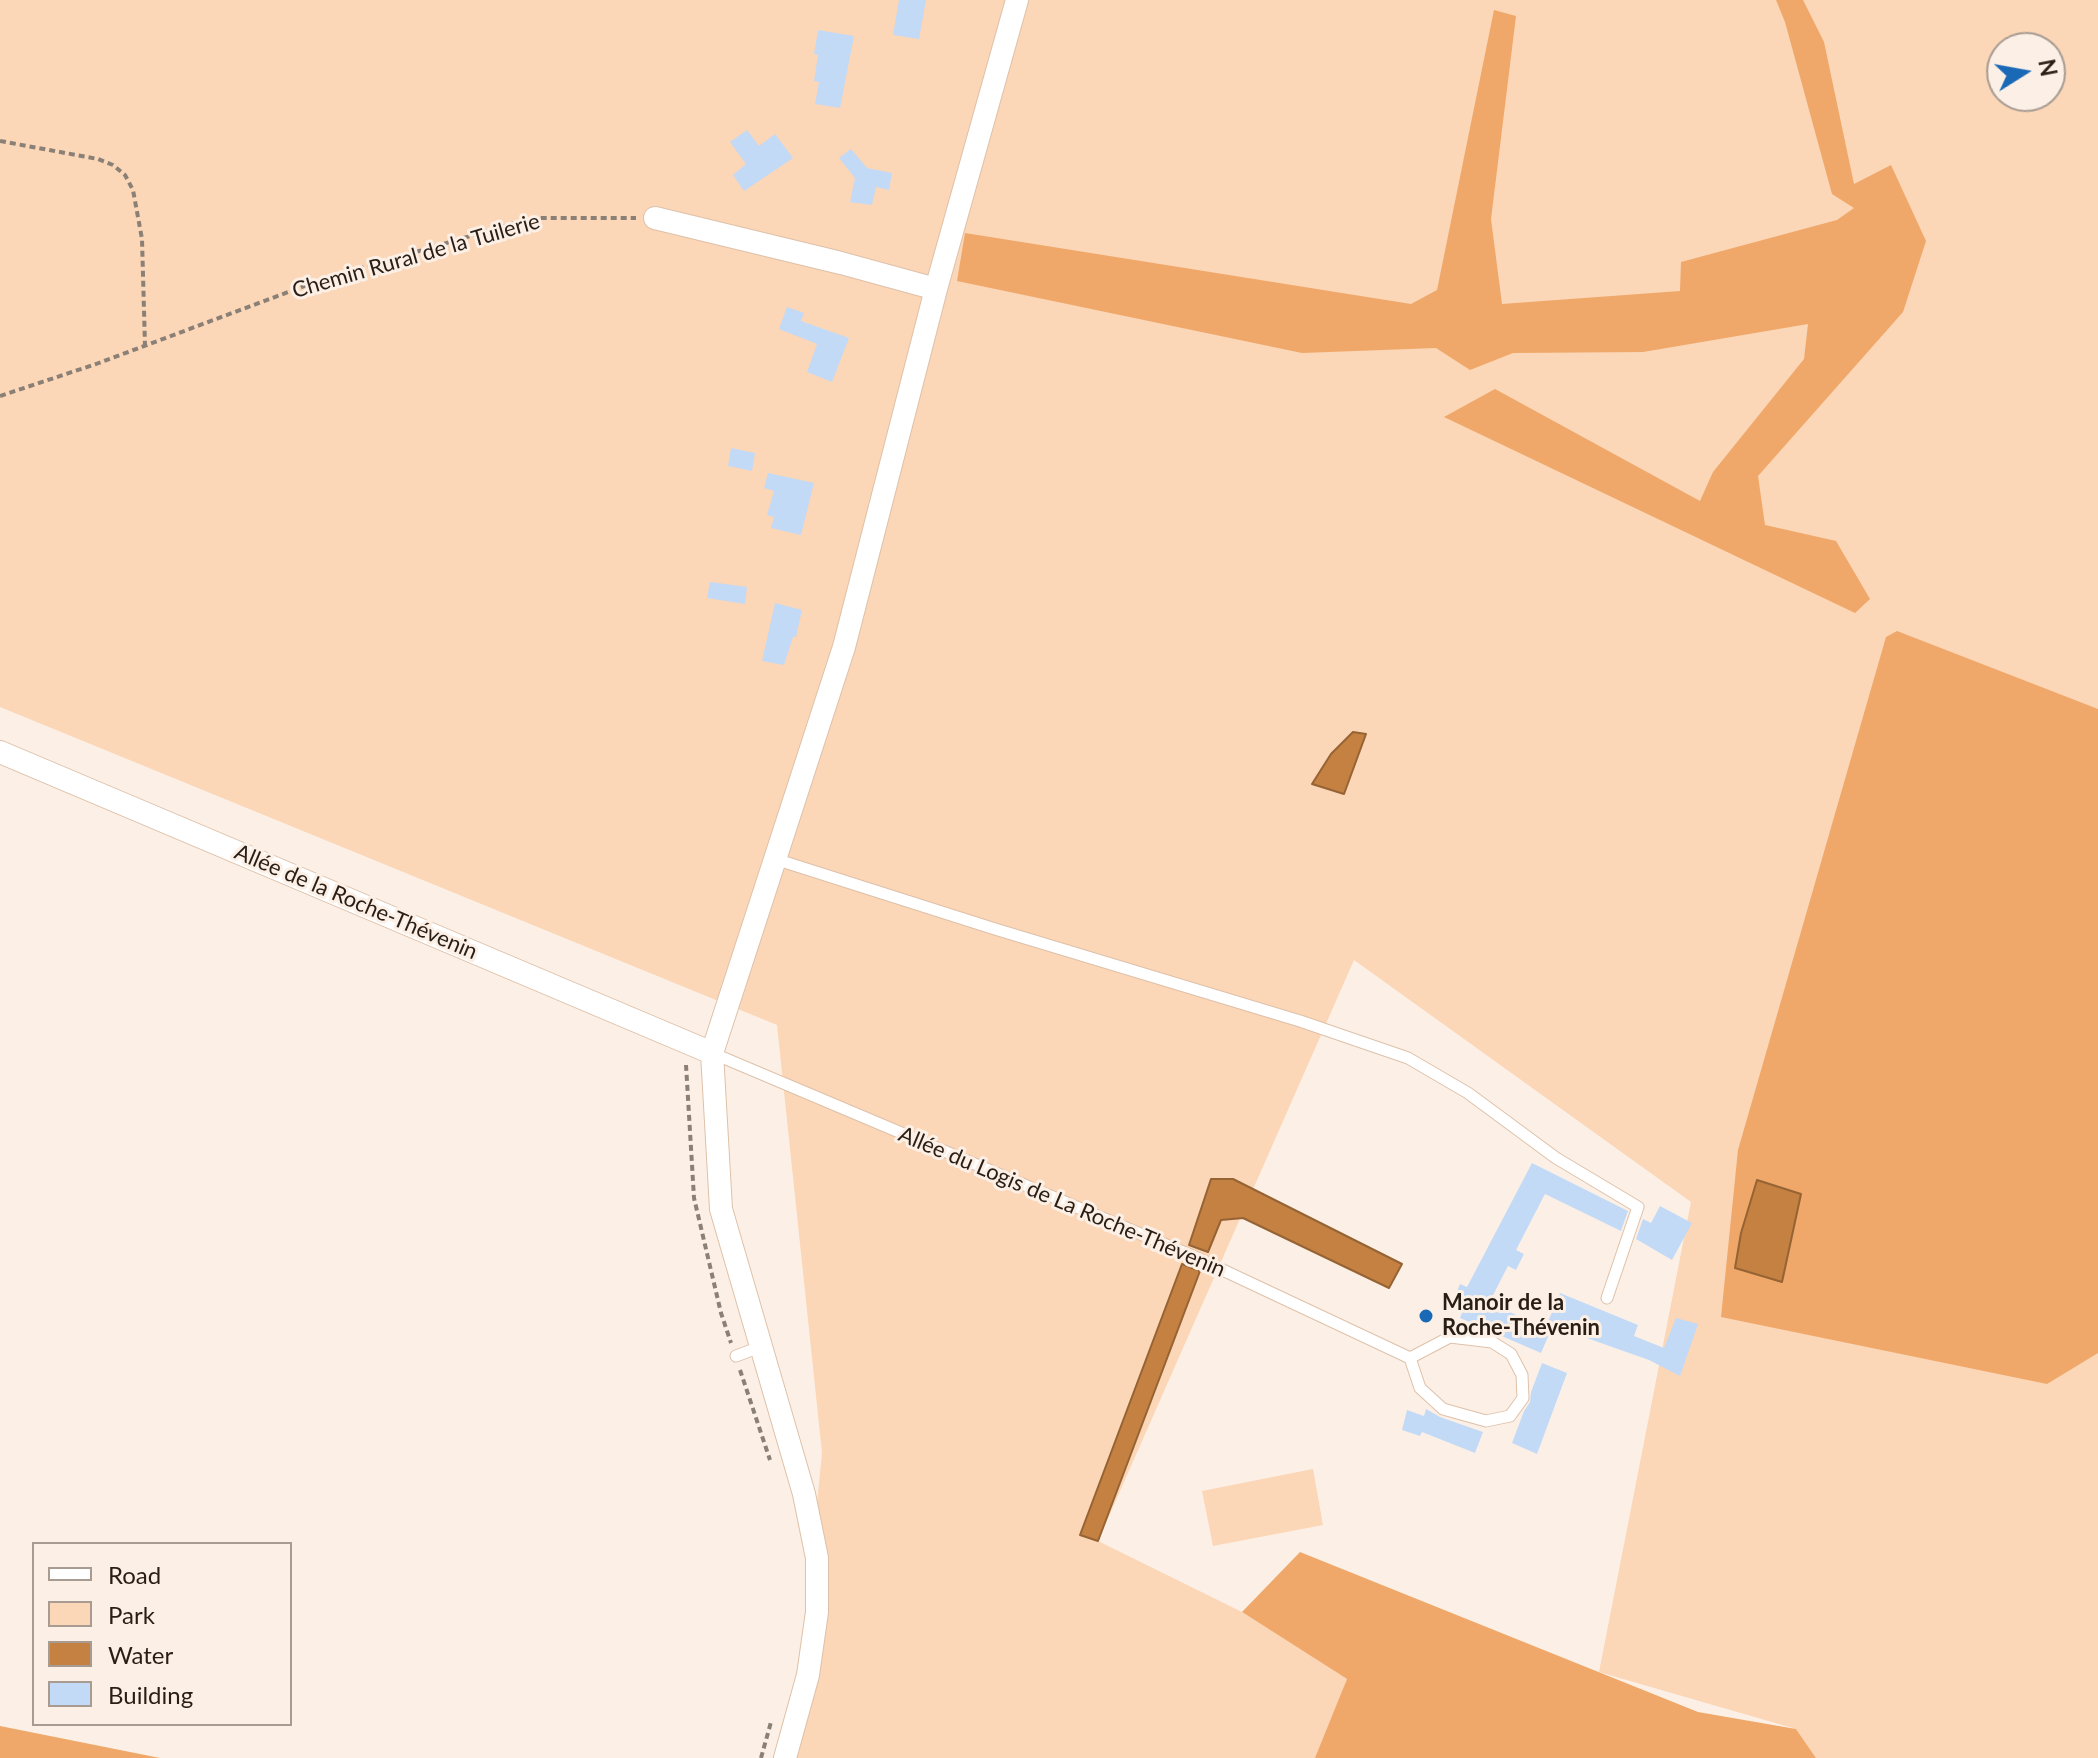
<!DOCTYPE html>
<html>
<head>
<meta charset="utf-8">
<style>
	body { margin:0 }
	#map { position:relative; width:2098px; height:1758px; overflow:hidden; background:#fcf0e6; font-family:Lato,sans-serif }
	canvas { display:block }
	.legend { position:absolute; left:32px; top:1542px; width:260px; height:184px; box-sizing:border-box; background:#fcf0e6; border:2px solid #a89c92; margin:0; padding:10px 14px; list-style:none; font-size:24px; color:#291e15 }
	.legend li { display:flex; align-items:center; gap:16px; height:40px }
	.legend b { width:40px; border:2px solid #a89c92 }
	.north { position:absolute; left:1986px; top:32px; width:80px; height:80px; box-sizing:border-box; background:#fcf0e6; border:2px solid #a89c92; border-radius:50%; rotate:79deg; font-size:22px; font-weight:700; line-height:32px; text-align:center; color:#291e15 }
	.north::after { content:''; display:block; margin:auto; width:28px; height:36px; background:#1a69b7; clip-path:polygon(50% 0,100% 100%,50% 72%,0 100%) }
</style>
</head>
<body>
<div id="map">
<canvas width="2098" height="1758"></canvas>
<ul class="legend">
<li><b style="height:10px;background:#fff"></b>Road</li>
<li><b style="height:22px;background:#fbd6b7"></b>Park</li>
<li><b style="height:22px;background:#c58141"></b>Water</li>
<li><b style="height:22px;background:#c3daf7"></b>Building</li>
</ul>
<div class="north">N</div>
</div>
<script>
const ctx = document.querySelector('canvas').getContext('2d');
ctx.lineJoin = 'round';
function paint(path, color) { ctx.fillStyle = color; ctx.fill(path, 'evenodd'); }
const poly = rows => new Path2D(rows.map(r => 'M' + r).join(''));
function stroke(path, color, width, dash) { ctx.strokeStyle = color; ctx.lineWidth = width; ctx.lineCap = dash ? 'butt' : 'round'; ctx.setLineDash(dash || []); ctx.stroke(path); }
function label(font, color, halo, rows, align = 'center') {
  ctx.font = font + ' Lato,sans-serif'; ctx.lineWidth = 6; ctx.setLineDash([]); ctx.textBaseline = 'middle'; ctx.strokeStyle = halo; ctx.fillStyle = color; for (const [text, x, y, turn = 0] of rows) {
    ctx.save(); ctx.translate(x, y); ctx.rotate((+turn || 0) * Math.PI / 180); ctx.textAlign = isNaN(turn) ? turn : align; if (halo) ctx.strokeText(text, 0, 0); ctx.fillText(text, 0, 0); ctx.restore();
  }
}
const green = poly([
	[0,0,2098,0,2098,1758,1816,1758,1796,1729,1599,1672,1691,1202,1354,960,1098,1541,1242,1612,1347,1679,1318,1758,792,1758,822,1453,777,1025,0,707],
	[2002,48,2050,48,2050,96,2002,96],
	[1313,1469,1323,1525,1213,1546,1202,1491]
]);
const forest = poly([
	[1776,0,1803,0,1824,42,1854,184,1891,165,1926,241,1903,312,1758,476,1765,525,1836,541,1870,599,1855,613,1444,417,1495,389,1700,501,1713,472,1804,359,1808,324,1643,352,1513,353,1470,370,1436,348,1302,353,957,281,965,233,1411,304,1437,290,1494,10,1516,16,1491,219,1502,304,1680,291,1681,262,1837,220,1854,208,1832,194,1785,22],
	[1897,631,2098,709,2098,1353,2047,1384,1721,1317,1738,1150,1886,637],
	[1300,1552,1698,1712,1796,1729,1816,1758,1315,1758,1347,1679,1242,1612],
	[0,1726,160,1758,0,1758]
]);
const water = poly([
	[1353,732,1366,734,1344,794,1312,784,1331,754,1353,732],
	[1211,1179,1233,1179,1402,1264,1389,1288,1243,1218,1221,1220,1208,1252,1189,1245,1211,1179],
	[1757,1180,1801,1194,1782,1282,1735,1268,1741,1233,1757,1180],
	[1182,1264,1200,1271,1098,1541,1080,1535,1182,1264]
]);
const building = poly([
	[899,0,926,0,919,39,893,35],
	[818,30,854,36,840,108,815,104,819,82,814,81,818,55,814,54],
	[747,130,759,146,775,134,793,158,744,191,733,175,746,164,730,142],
	[851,149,867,168,892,173,889,190,876,187,872,205,850,202,855,178,839,158],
	[787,307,804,313,801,321,849,338,832,382,807,372,817,344,779,329],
	[731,448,755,453,752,471,728,466],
	[768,473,814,483,801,535,771,528,774,517,767,515,774,491,764,488],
	[710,582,747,587,745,604,707,598],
	[775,603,802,610,796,637,793,637,784,665,762,661],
	[1532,1163,1628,1211,1621,1231,1545,1194,1516,1250,1524,1254,1516,1270,1508,1266,1489,1303,1551,1330,1541,1353,1460,1318,1464,1307,1453,1302,1460,1284,1467,1287],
	[1660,1206,1692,1223,1672,1260,1636,1239,1643,1219,1651,1223],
	[1560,1293,1638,1325,1634,1336,1664,1348,1676,1318,1698,1324,1680,1376,1649,1360,1547,1324],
	[1542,1363,1567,1373,1537,1454,1512,1443,1524,1411,1530,1402,1531,1392],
	[1426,1409,1440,1417,1483,1432,1475,1453,1422,1432,1420,1436,1402,1430,1407,1410,1424,1416]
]);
const path = poly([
	[0,141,98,159,113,165,125,175,133,190,142,239,145,346],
	[0,396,96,364,323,279,532,218,636,218],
	[686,1065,694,1198,721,1313,731,1343],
	[740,1370,770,1460],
	[761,1758,771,1722]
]);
const service = poly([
	[775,859,995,929,1300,1021,1408,1058,1468,1093,1556,1158,1638,1207,1607,1298],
	[712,1053,1195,1257,1410,1358],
	[1450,1337,1492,1342,1511,1354,1522,1375,1523,1398,1510,1416,1486,1421,1443,1409,1420,1388,1410,1358,1450,1337],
	[736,1356,760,1347]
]);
const minor = poly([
	[655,218,841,263,936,289],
	[0,752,712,1053],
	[785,1758,808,1675,817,1612,817,1558,804,1494,721,1209,712,1053,844,647,936,289,1017,0]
]);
const markers = [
	[1426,1316,8,"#1a69b7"]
];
const streetNames = [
	["Chemin Rural de la Tuilerie",416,256,-16],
	["Allée de la Roche-Thévenin",356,902,23],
	["Allée du Logis de La Roche-Thévenin",1062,1202,23]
];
const poiNames = [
	["Manoir de la",1442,1303],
	["Roche-Thévenin",1442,1328]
];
paint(green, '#fbd6b7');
paint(forest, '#efa869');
paint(water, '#c58141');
stroke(water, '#966334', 2);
paint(building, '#c3daf7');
stroke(service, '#dec1a9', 13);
stroke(minor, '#dec1a9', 24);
stroke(path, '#8b8076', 4, [6, 4]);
stroke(service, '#fff', 11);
stroke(minor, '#fff', 22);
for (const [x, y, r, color] of markers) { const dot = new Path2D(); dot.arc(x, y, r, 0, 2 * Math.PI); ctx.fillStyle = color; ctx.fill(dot); stroke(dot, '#fcf0e6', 3); }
label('22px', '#291e15', '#fcf0e6', streetNames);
label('bold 22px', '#291e15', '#fcf0e6', poiNames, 'left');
</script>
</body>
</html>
